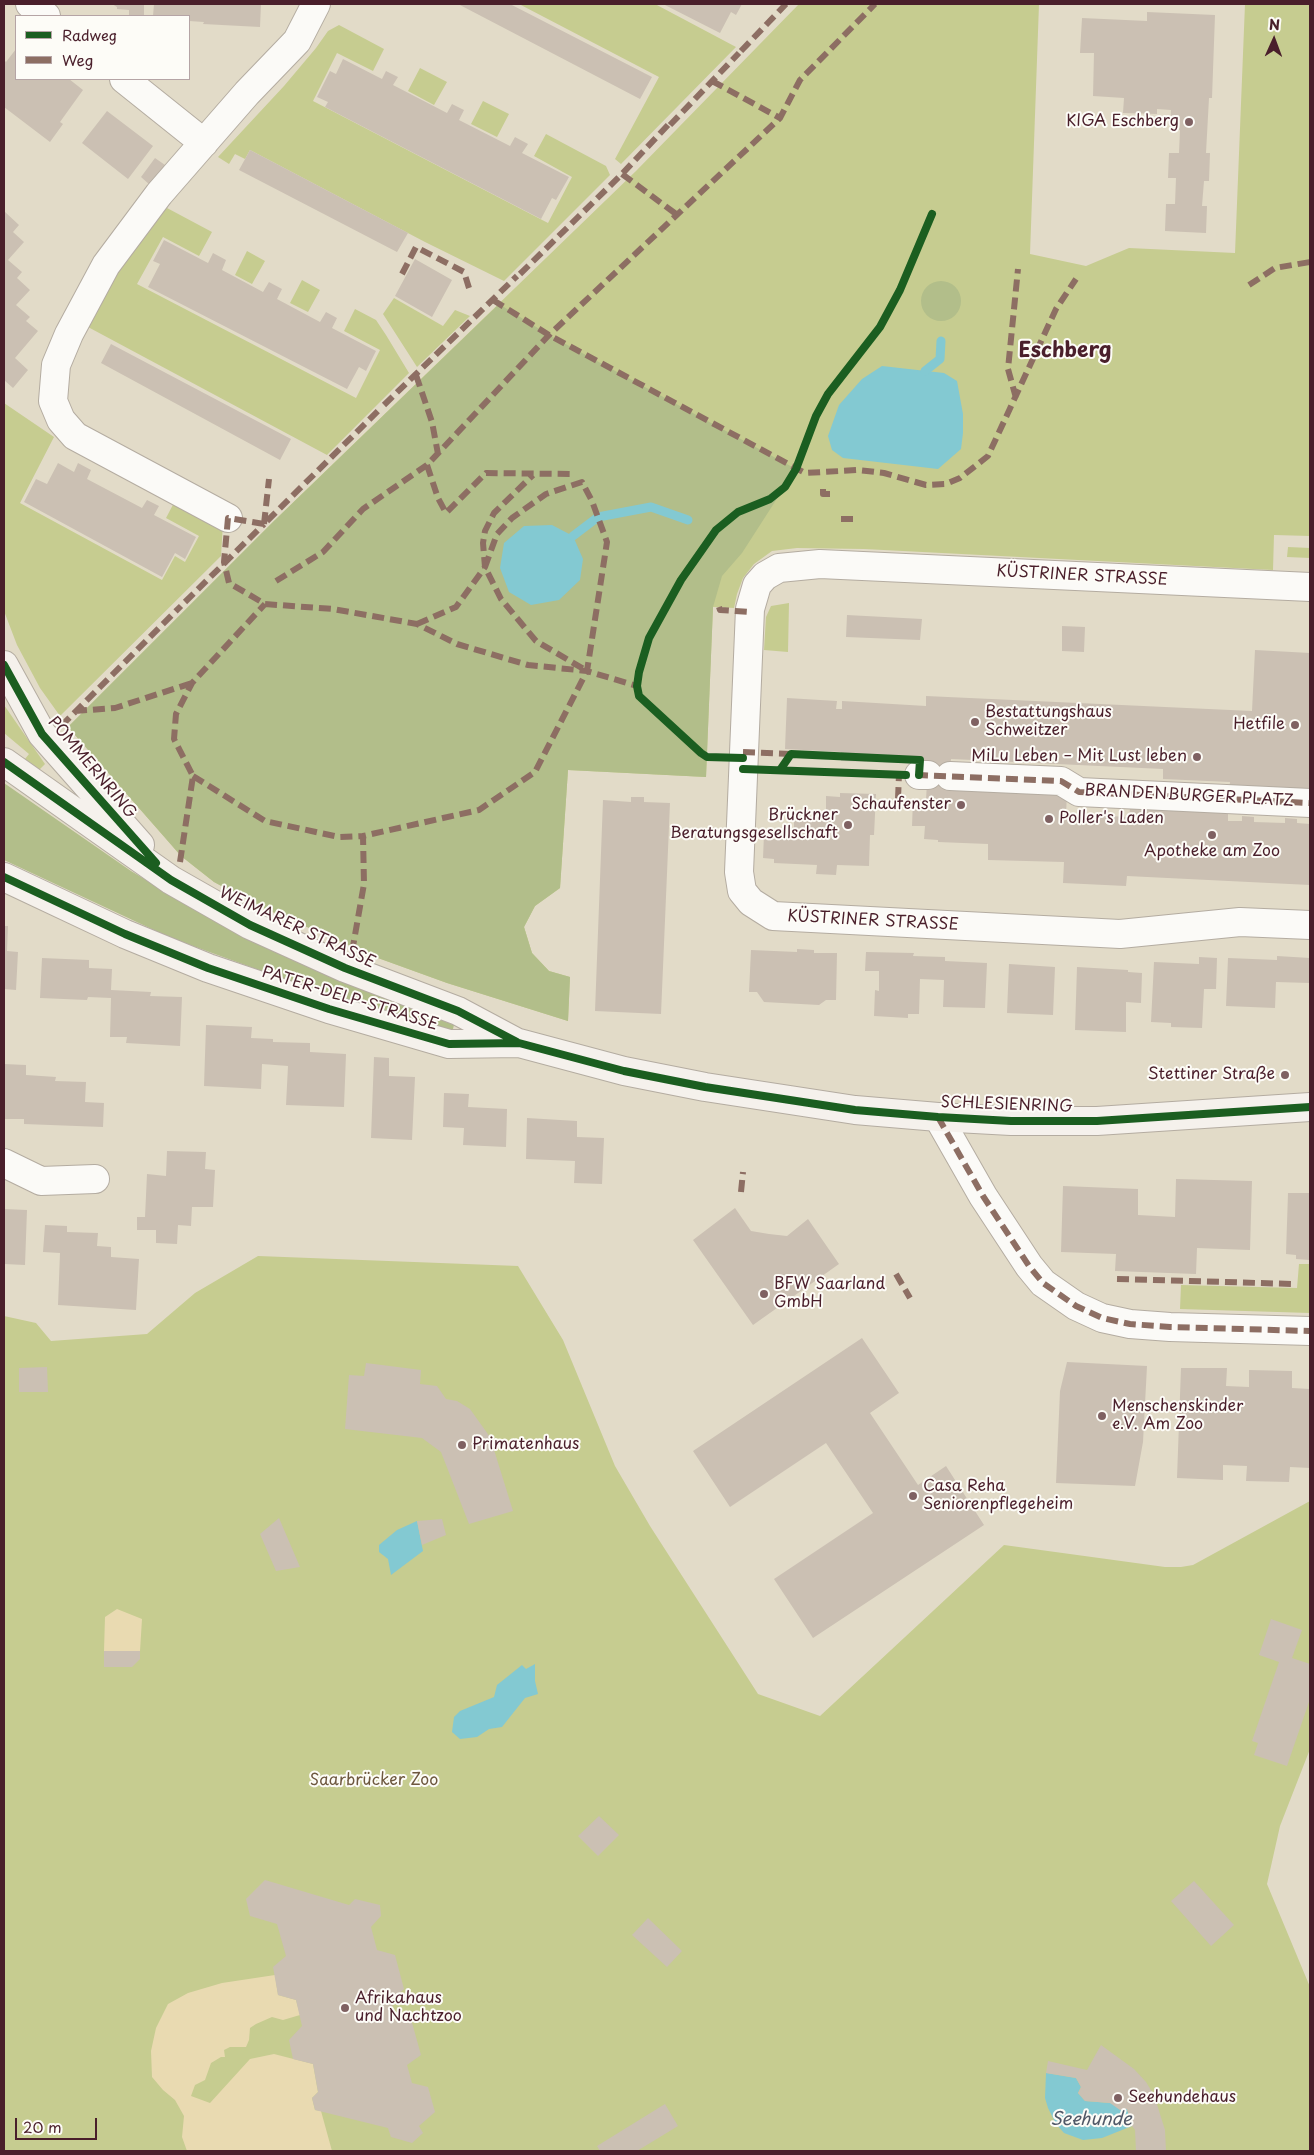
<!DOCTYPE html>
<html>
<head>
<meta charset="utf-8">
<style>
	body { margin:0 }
	#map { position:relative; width:1314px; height:2155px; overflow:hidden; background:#e2dbc8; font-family:"Playpen Sans",sans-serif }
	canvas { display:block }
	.frame { position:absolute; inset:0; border:5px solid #4a1f2b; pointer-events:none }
	.legend { position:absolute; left:15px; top:15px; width:175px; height:65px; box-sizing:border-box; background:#fdfcf7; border:1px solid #b5a4a5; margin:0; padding:6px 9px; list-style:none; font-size:15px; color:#4a1f2b }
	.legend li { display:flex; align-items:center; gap:10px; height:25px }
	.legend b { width:25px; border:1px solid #b5a4a5 }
	.north { position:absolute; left:1249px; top:15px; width:50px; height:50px; -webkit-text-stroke:4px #fdfcf7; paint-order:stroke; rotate:2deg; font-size:14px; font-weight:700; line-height:20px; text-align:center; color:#4a1f2b }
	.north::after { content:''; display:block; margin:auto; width:18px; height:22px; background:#4a1f2b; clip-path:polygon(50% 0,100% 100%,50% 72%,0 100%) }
	.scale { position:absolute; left:15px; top:2118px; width:82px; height:22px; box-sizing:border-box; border:2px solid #4a1f2b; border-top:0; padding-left:6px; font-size:15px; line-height:18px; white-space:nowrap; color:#4a1f2b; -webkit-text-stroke:4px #fdfcf7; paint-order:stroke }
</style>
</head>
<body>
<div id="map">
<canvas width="1314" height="2155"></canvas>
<div class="frame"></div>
<ul class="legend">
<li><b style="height:6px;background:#1b5e20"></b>Radweg</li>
<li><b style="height:6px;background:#8d6e63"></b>Weg</li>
</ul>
<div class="north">N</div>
<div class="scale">20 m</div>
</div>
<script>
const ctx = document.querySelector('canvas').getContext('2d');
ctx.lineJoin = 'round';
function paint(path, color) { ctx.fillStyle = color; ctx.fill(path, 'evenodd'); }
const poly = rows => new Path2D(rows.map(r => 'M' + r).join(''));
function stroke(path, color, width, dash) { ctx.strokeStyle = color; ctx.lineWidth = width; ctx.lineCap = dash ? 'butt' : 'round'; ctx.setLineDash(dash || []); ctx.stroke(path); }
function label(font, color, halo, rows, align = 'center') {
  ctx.font = font + ' "Playpen Sans",sans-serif'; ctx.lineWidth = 4; ctx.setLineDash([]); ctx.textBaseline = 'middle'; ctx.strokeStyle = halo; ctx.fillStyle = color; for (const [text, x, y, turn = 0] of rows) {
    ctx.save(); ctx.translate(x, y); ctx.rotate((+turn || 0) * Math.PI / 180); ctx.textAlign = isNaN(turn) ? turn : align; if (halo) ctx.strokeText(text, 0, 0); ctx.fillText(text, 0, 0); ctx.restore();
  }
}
const green = poly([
	[519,4,655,4,736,47,621,164,615,159,659,77],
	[799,4,1039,4,1030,254,1086,266,1129,248,1235,253,1245,4,1310,4,1310,536,1274,535,1273,570,864,549,797,548,772,551,754,564,743,578,737,594,734,608,713,607,706,777,568,770,560,888,535,906,524,927,532,953,549,971,570,977,568,1021,447,983,378,958,259,906,214,882,181,856,68,727,275,520,636,171],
	[339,25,384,49,373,71,337,53,313,101,548,223,572,177,534,156,546,134,606,166,610,175,504,281,425,242,250,150,245,159,235,154,229,164,218,157,284,86,316,48,328,31],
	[420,68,447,82,434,105,408,91],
	[483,101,509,114,497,137,471,124],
	[167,208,212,232,199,256,163,237,137,284,356,398,380,350,344,331,355,309,376,320,386,335,409,373,327,455,88,327,117,273,158,214],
	[247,251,265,261,252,284,235,275],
	[302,280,320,290,308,312,290,303],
	[394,298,443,326,455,310,470,316,417,367,383,314],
	[4,403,54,437,20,503,162,580,175,556,185,562,199,536,166,518,176,499,223,523,221,556,60,716,40,688,17,645,4,611],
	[1288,547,1310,548,1310,558,1287,557],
	[789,603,788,652,764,650,766,617,771,606],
	[4,705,45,764,39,770,25,759,29,754,4,733],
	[258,1256,518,1266,563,1340,615,1466,650,1526,758,1694,820,1716,1004,1545,1165,1567,1181,1567,1193,1565,1310,1501,1310,1749,1280,1826,1267,1884,1310,1987,1310,2151,4,2151,4,1316,36,1323,51,1341,147,1334,195,1293],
	[1299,1264,1310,1264,1310,1313,1180,1309,1181,1285,1297,1288]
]);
const forest = poly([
	'921 301a20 20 0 1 1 40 0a20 20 0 1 1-40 0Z',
	[499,304,549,335,796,469,742,553,722,576,713,607,706,777,568,770,560,888,535,906,524,927,532,953,549,971,570,977,568,1021,447,983,378,958,259,906,214,882,181,856,68,727,275,520],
	[4,783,131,871,244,938,340,981,454,1025,452,1033,333,997,171,938,4,860]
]);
const sand = poly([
	[117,1609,142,1619,140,1651,104,1651,105,1617],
	[275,1975,278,1995,296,2000,300,2015,283,2020,272,2017,256,2024,250,2028,249,2040,246,2047,230,2047,224,2050,225,2057,221,2057,211,2063,205,2080,195,2085,191,2096,210,2103,250,2059,274,2054,313,2064,318,2092,312,2098,315,2110,321,2111,332,2151,187,2151,182,2137,184,2116,175,2100,163,2090,152,2077,151,2051,156,2028,168,2004,188,1993,222,1983]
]);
const water = poly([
	[882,366,944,373,957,381,963,414,963,433,961,449,938,469,843,458,832,450,828,436,839,405,862,379],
	[552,525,573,536,583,559,580,580,559,600,531,605,509,592,500,568,504,543,524,526],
	[417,1521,423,1551,391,1575,388,1559,379,1552,379,1545,397,1530],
	[535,1664,535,1681,538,1694,525,1698,502,1727,489,1729,477,1737,460,1739,452,1732,454,1717,460,1711,494,1697,497,1685,522,1665,526,1669],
	[1046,2073,1076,2078,1081,2087,1078,2093,1085,2101,1110,2103,1127,2109,1132,2126,1102,2138,1083,2140,1064,2133,1056,2124,1048,2108,1045,2098]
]);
const stream = poly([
	[925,371,940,359,941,341],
	[573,536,598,517,651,507,688,520]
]);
const building = poly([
	[112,4,144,4,144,16,129,16,129,10,117,9,117,7],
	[154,4,261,4,260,27,203,24,204,22,189,21,189,16,153,16],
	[458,4,510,4,652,77,640,99],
	[663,4,742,4,736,15,731,12,720,33],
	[1147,12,1215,15,1212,98,1209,98,1206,153,1210,153,1209,181,1204,181,1202,206,1207,206,1206,233,1165,231,1166,204,1175,204,1176,178,1168,178,1169,153,1179,153,1180,130,1170,129,1171,110,1157,109,1157,114,1123,113,1124,98,1093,96,1094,53,1080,53,1082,18,1147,21],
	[16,49,16,79,69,79,83,90,60,122,63,124,50,142,4,107,4,60,6,62],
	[343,59,382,79,386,71,398,77,393,85,447,113,452,104,464,110,459,120,510,146,515,137,528,144,522,153,569,177,556,200,552,198,541,219,325,107,328,102,317,97,330,71,336,74],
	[107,111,153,146,128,179,82,143],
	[250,150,408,233,397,252,239,170],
	[155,158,165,165,150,185,141,177],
	[4,211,19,225,13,232,24,242,8,260,22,272,17,278,30,290,16,305,30,317,26,321,38,331,15,358,28,370,13,388,4,380],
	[164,240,208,263,213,253,226,260,222,270,263,292,269,282,282,289,277,299,320,322,326,312,337,318,332,328,376,351,366,371,359,367,347,389,148,287,160,264,153,261],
	[415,259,452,280,432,317,395,296],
	[111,344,291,439,280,460,101,363],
	[58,463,74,472,78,463,91,470,87,479,142,508,147,500,159,506,154,515,196,537,185,559,175,553,162,577,24,502,36,479,47,484],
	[847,615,922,619,920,640,846,637],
	[1062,626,1085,627,1084,652,1062,651],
	[1255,650,1310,653,1310,796,1229,792,1230,782,1163,779,1163,769,951,759,949,789,1067,794,1066,814,1129,817,1130,808,1228,812,1228,821,1242,821,1242,816,1254,817,1254,822,1285,823,1285,818,1297,819,1297,823,1310,824,1310,885,1127,876,1126,886,1063,883,1064,862,988,860,988,844,938,842,938,840,924,839,925,826,912,826,913,800,926,800,928,764,841,761,841,752,785,749,787,698,837,701,836,709,842,709,842,701,926,706,926,696,1252,711],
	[840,793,876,794,874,835,870,835,869,866,837,865,836,875,816,874,817,865,774,863,774,859,763,858,764,834,776,835,776,830,794,831,794,816,826,817,826,796,840,797],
	[631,797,644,797,644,802,670,803,661,1014,595,1011,603,800,631,802],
	[4,926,8,926,7,951,18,952,16,990,4,989],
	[797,949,814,950,814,953,837,953,836,1000,826,1000,819,1005,764,1002,757,992,749,992,751,950,797,952],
	[866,952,914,953,913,956,945,957,945,961,987,963,985,1008,943,1007,944,980,920,979,919,1014,908,1014,908,1018,874,1016,875,990,879,991,879,971,865,971],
	[1277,956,1310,958,1310,983,1276,982,1275,1008,1226,1006,1228,958,1277,960],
	[1199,957,1217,958,1216,989,1204,989,1202,1028,1171,1027,1171,1023,1151,1022,1154,962,1199,964],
	[42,958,89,960,89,968,112,969,111,990,151,992,150,996,182,997,180,1046,126,1043,127,1037,110,1037,111,998,88,997,87,1000,40,998],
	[1009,964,1055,967,1053,1015,1007,1013],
	[1077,967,1128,970,1128,972,1142,973,1141,1003,1126,1002,1126,1032,1075,1030],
	[206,1025,252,1027,251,1038,273,1039,273,1042,310,1043,310,1052,346,1054,344,1107,286,1105,288,1066,262,1064,261,1089,204,1086],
	[374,1057,389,1058,389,1076,415,1077,412,1140,371,1138],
	[4,1064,26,1065,26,1075,56,1077,55,1081,86,1082,85,1102,104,1103,103,1127,24,1124,24,1119,4,1119],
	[444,1093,469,1094,468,1107,507,1109,506,1147,463,1145,464,1128,443,1127],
	[527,1118,577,1121,577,1137,604,1138,602,1184,574,1183,575,1161,526,1159],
	[167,1151,206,1152,205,1169,215,1170,213,1207,192,1207,191,1226,178,1225,177,1244,156,1243,156,1230,137,1230,137,1217,145,1217,147,1174,166,1176],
	[1176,1179,1252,1181,1250,1250,1197,1248,1196,1274,1115,1271,1116,1254,1061,1252,1063,1186,1138,1189,1138,1215,1175,1217],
	[1288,1193,1310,1193,1310,1260,1296,1259,1296,1255,1286,1254],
	[735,1208,751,1231,769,1234,787,1236,808,1219,839,1264,753,1325,693,1240],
	[4,1209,27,1210,25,1265,4,1264],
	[45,1225,67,1226,67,1232,98,1233,97,1246,111,1247,111,1257,139,1259,136,1310,58,1305,60,1253,43,1252],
	[862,1338,899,1393,870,1413,918,1485,946,1466,984,1525,813,1638,774,1579,873,1513,826,1443,730,1507,693,1451],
	[1067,1362,1147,1366,1143,1442,1135,1486,1056,1483,1060,1391],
	[366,1363,421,1370,420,1384,437,1386,446,1399,457,1401,470,1409,490,1437,513,1511,469,1524,441,1452,422,1438,345,1429,349,1375,364,1376],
	[47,1367,48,1392,19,1392,19,1368],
	[1181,1368,1227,1368,1226,1386,1249,1387,1249,1370,1292,1371,1292,1388,1310,1389,1310,1468,1290,1467,1289,1482,1246,1481,1247,1466,1223,1465,1223,1480,1177,1478],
	[279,1518,300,1567,276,1571,260,1534],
	[442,1519,446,1535,422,1545,417,1521],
	[1271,1619,1302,1630,1292,1658,1310,1664,1310,1699,1287,1766,1254,1755,1258,1743,1252,1741,1279,1662,1259,1655],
	[104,1651,140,1651,140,1659,132,1667,104,1667],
	[599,1816,619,1835,598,1856,578,1836],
	[265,1880,349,1905,355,1899,380,1905,381,1916,371,1927,377,1950,395,1955,404,1989,391,2001,396,2017,411,2019,421,2055,407,2065,412,2083,428,2087,435,2112,419,2126,423,2133,412,2143,391,2137,388,2128,315,2110,312,2098,318,2092,313,2064,293,2059,289,2040,302,2026,296,2000,278,1995,273,1967,286,1956,277,1924,250,1916,246,1899],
	[1194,1881,1234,1925,1211,1946,1171,1901],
	[648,1918,682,1951,667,1967,632,1935],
	[1101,2045,1134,2069,1146,2082,1154,2095,1165,2130,1166,2151,1136,2151,1135,2130,1132,2126,1127,2109,1120,2110,1110,2103,1085,2101,1078,2093,1081,2087,1076,2078,1046,2073,1048,2061,1087,2070],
	[665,2104,678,2126,637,2151,600,2151,597,2146]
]);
const street = poly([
	[30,4,46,16],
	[124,79,204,143],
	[228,518,75,436,61,420,53,401,56,365,69,334,106,265,159,194,247,93,297,41,316,4],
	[1310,587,820,564,779,568,765,576,757,585,750,609,739,872,742,891,751,902,773,916,1120,934,1240,922,1310,925],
	[919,775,928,775],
	[950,776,1061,781,1079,792,1310,803],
	[938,1117,983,1196,1029,1266,1043,1283,1076,1306,1102,1318,1130,1324,1170,1327,1310,1331],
	[4,1163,41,1181,95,1179]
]);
const secondary = poly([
	[4,665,42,734,140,845],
	[4,762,171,880,250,925,345,968,458,1011,516,1042],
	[4,877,125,934,208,968,329,1009,449,1044,519,1043,624,1071,705,1087,855,1110,938,1117,1011,1121,1097,1121,1310,1107]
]);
const quiet = poly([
	[741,51,786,4],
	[712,81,780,118],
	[670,125,739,53],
	[622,174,676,214],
	[402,274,416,247,464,272,469,288],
	[520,274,622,174,668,125],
	[1249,285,1275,268,1310,262],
	[493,300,549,335,805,473,858,470,884,473,926,485,946,484,960,478,988,456,1056,309,1076,279],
	[416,375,432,422,438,454],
	[1016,398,1008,369,1018,269],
	[384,405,517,276],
	[427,465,438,498,446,513,486,473,570,474],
	[823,489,823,494,832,494],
	[841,519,853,519,853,524],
	[267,521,382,407],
	[264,524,228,518,224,562,229,583,265,604,333,609,417,624,457,644,528,665,587,671,637,686],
	[264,524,269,479],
	[276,581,323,552,363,509,427,465,549,335,780,118,800,80,875,4],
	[185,602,264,524],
	[719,607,720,610,749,612],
	[417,624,456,607,485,567,483,543,485,531,494,513,533,475],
	[75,711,115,708,192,683],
	[61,726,181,606],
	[743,752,791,754],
	[919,772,919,775,1061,781,1079,792,1310,803],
	[193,776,265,821,339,837,363,836],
	[898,799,899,774],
	[180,862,193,776,174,739,176,714,192,683,265,604],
	[352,952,364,884,363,836,479,810,535,772,587,671,607,542,592,501,582,482,546,494,512,518,497,534,485,567,501,599,536,641,587,671],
	[938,1117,983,1196,1029,1266,1043,1283,1076,1306,1102,1318,1130,1324,1170,1327,1310,1331],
	[741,1192,743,1172],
	[896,1274,910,1298],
	[1117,1279,1295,1284]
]);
const cycleway = poly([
	[4,665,42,734,156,863],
	[743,758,707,757,701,753,639,696,637,686,639,672,649,638,681,580,716,530,738,512,770,499,785,487,796,469,816,416,828,394,880,327,900,290,932,214],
	[4,762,171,880,250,925,345,968,458,1011,517,1042],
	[743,769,906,775],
	[780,770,791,754,920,760,919,775],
	[4,877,125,934,208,968,329,1009,449,1044,519,1043,624,1071,705,1087,855,1110,938,1117,1011,1121,1097,1121,1310,1107]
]);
const markers = [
	[1189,122,5,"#7f6162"],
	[975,722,5,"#7f6162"],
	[1295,725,5,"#7f6162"],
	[1197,757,5,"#7f6162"],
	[961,805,5,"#7f6162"],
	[1049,819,5,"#7f6162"],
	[848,825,5,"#7f6162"],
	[1212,835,5,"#7f6162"],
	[1285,1075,5,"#7f6162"],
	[764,1294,5,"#7f6162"],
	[1102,1416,5,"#7f6162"],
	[462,1445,5,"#7f6162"],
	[913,1496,5,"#7f6162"],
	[345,2008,5,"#7f6162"],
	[1118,2098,5,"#7f6162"]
];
const poiNames = [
	["KIGA Eschberg",1179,122,"right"],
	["Bestattungshaus",985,713],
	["Schweitzer",985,731],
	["Hetfile",1285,725,"right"],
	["MiLu Leben – Mit Lust leben",1187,757,"right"],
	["Schaufenster",951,805,"right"],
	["Brückner",838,816,"right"],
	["Beratungsgesellschaft",838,834,"right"],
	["Poller's Laden",1059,819],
	["Apotheke am Zoo",1212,852,"center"],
	["Stettiner Straße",1275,1075,"right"],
	["BFW Saarland",774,1285],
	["GmbH",774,1303],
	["Menschenskinder",1112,1407],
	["e.V. Am Zoo",1112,1425],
	["Primatenhaus",472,1445],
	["Casa Reha",923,1487],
	["Seniorenpflegeheim",923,1505],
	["Afrikahaus",355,1999],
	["und Nachtzoo",355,2017],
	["Seehundehaus",1128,2098]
];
const streetNames = [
	["KÜSTRINER STRASSE",1082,576,3],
	["POMMERNRING",92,768,50],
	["BRANDENBURGER PLATZ",1189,796,3],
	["KÜSTRINER STRASSE",873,921,3],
	["WEIMARER STRASSE",297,928,25],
	["PATER-DELP-STRASSE",350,999,17],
	["SCHLESIENRING",1007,1105,2]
];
const parkNames = [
	["Saarbrücker Zoo",374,1781]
];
const waterNames = [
	["Seehunde",1091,2120]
];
const districtNames = [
	["Eschberg",1065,351]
];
paint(green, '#c6cc90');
paint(forest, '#b2be8a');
paint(sand, '#e9dab1');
paint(water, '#83c9d2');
stroke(stream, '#83c9d2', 9);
paint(building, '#cbc0b3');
stroke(street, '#b4aca1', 30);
stroke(secondary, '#b4aca1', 30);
stroke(street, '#fbfaf7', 28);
stroke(secondary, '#f5f1ec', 28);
stroke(quiet, '#8d6e63', 6, [12, 6]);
stroke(cycleway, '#1b5e20', 8);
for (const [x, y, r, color] of markers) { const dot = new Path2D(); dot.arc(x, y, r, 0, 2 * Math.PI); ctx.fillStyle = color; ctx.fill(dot); stroke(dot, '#fdfcf7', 2); }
label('16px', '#4a1f2b', '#fdfcf7', poiNames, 'left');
label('16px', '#4a1f2b', '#fdfcf7', streetNames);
label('16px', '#6d573e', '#fdfcf7', parkNames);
label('italic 18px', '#505867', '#fdfcf7', waterNames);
label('bold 21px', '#4a1f2b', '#fdfcf7', districtNames);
</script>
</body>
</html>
